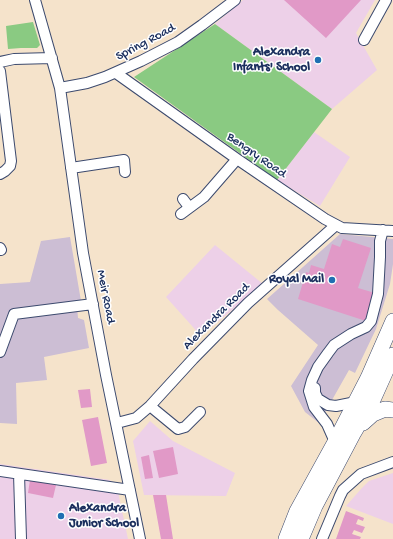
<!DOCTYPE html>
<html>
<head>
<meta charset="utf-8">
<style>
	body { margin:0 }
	canvas { display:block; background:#f5e3cb }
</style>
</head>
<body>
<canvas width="393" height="539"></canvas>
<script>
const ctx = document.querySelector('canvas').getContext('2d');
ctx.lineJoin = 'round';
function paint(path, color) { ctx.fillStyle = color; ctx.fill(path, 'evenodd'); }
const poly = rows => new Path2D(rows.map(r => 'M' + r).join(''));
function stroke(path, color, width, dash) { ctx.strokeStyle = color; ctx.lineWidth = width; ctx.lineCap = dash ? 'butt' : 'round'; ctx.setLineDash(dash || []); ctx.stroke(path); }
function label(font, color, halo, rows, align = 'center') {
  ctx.font = font + ' "Gochi Hand",sans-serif'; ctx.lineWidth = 3; ctx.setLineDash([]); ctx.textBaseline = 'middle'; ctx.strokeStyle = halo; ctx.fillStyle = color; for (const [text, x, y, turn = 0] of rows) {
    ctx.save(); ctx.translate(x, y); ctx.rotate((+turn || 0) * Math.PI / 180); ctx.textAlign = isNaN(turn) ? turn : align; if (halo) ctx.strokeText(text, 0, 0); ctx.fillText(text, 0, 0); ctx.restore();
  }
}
const built = poly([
	[243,0,375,0,356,33,377,70,332,109,215,24],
	[314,132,350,157,320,206,277,180],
	[215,245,263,284,201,336,166,297],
	[150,421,173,441,235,473,226,496,144,495,133,441],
	[0,464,110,480,118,492,128,539,0,539],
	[393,473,393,524,346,506,361,489,369,481]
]);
const industrial = poly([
	[340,234,393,239,393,264,390,284,376,329,355,373,349,370,319,423,305,412,291,386,318,345,278,310,267,299],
	[70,237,81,301,77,306,78,318,84,320,89,348,44,357,47,380,16,383,17,424,0,423,0,284,30,282,41,241]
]);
const green = poly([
	[33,22,40,45,37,48,21,48,8,49,6,26],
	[215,24,332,109,277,180,134,77]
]);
const building = poly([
	[284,0,361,0,326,38],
	[343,239,371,248,358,288,375,293,366,321,298,299,306,272,309,273,311,265,324,269,332,244,340,247],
	[90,389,92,407,81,408,78,390],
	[98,417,107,463,91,466,82,420],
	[173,447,178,474,159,478,153,451],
	[149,455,153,478,145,479,141,457],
	[30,480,56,485,53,498,28,493],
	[153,495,166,495,173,539,161,539],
	[346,511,364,518,363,521,358,519,356,524,365,527,362,533,354,530,352,534,361,537,360,539,336,539]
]);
const minor = poly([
	[35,0,60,88,83,253,106,375,140,539],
	[364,40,386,0],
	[0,62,14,59,52,58],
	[0,71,11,161,10,166,5,171,0,174],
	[116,73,237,159,325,219,342,228,393,231],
	[60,88,87,83,105,77,141,61,178,42,202,25,235,0],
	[71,168,124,160,125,172],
	[183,199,189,207],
	[181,214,204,197,237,159],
	[0,248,1,250],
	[0,352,14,314,93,304],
	[315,388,315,393,318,399,328,405,336,406,356,402],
	[150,406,178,429,185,427,200,412],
	[117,423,136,418,150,406,193,359,248,303,336,225],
	[335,442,327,424,314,407,309,391,312,380,318,367,328,353,334,345,351,334,366,327,371,321,378,294,380,257,380,241,383,230],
	[0,471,130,490],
	[19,474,21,539],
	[322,539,340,496,343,490,361,474,393,462]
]);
const highway = poly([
	[363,423,373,414,385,409,393,410],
	[286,539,297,511,335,442,368,378,393,321],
	[301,539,315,506,353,434,372,402,393,355]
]);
const markers = [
	[318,60,4,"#1f6fb2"],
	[332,280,4,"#1f6fb2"],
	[61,516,4,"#1f6fb2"]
];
const streetNames = [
	["Spring Road",146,43,-28],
	["Bengry Road",256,156,35],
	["Meir Road",105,297,79],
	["Alexandra Road",217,317,-45]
];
const poiNames = [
	["Alexandra",310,53],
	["Infants' School",310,68],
	["Royal Mail",324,280],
	["Alexandra",69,509,"left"],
	["Junior School",69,524,"left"]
];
paint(built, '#edd0e8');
paint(industrial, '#ccbed4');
paint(green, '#8aca82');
paint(building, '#e199c7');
stroke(minor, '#3c4a6e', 12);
stroke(highway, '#3c4a6e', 16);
stroke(minor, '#fff', 10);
stroke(highway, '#fff', 15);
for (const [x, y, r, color] of markers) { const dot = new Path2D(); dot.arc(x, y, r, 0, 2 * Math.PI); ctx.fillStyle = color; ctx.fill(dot); stroke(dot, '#fff', 1.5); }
label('13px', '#1b2f5e', '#fff', streetNames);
label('bold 13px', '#1b2f5e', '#fff', poiNames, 'right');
</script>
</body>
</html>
